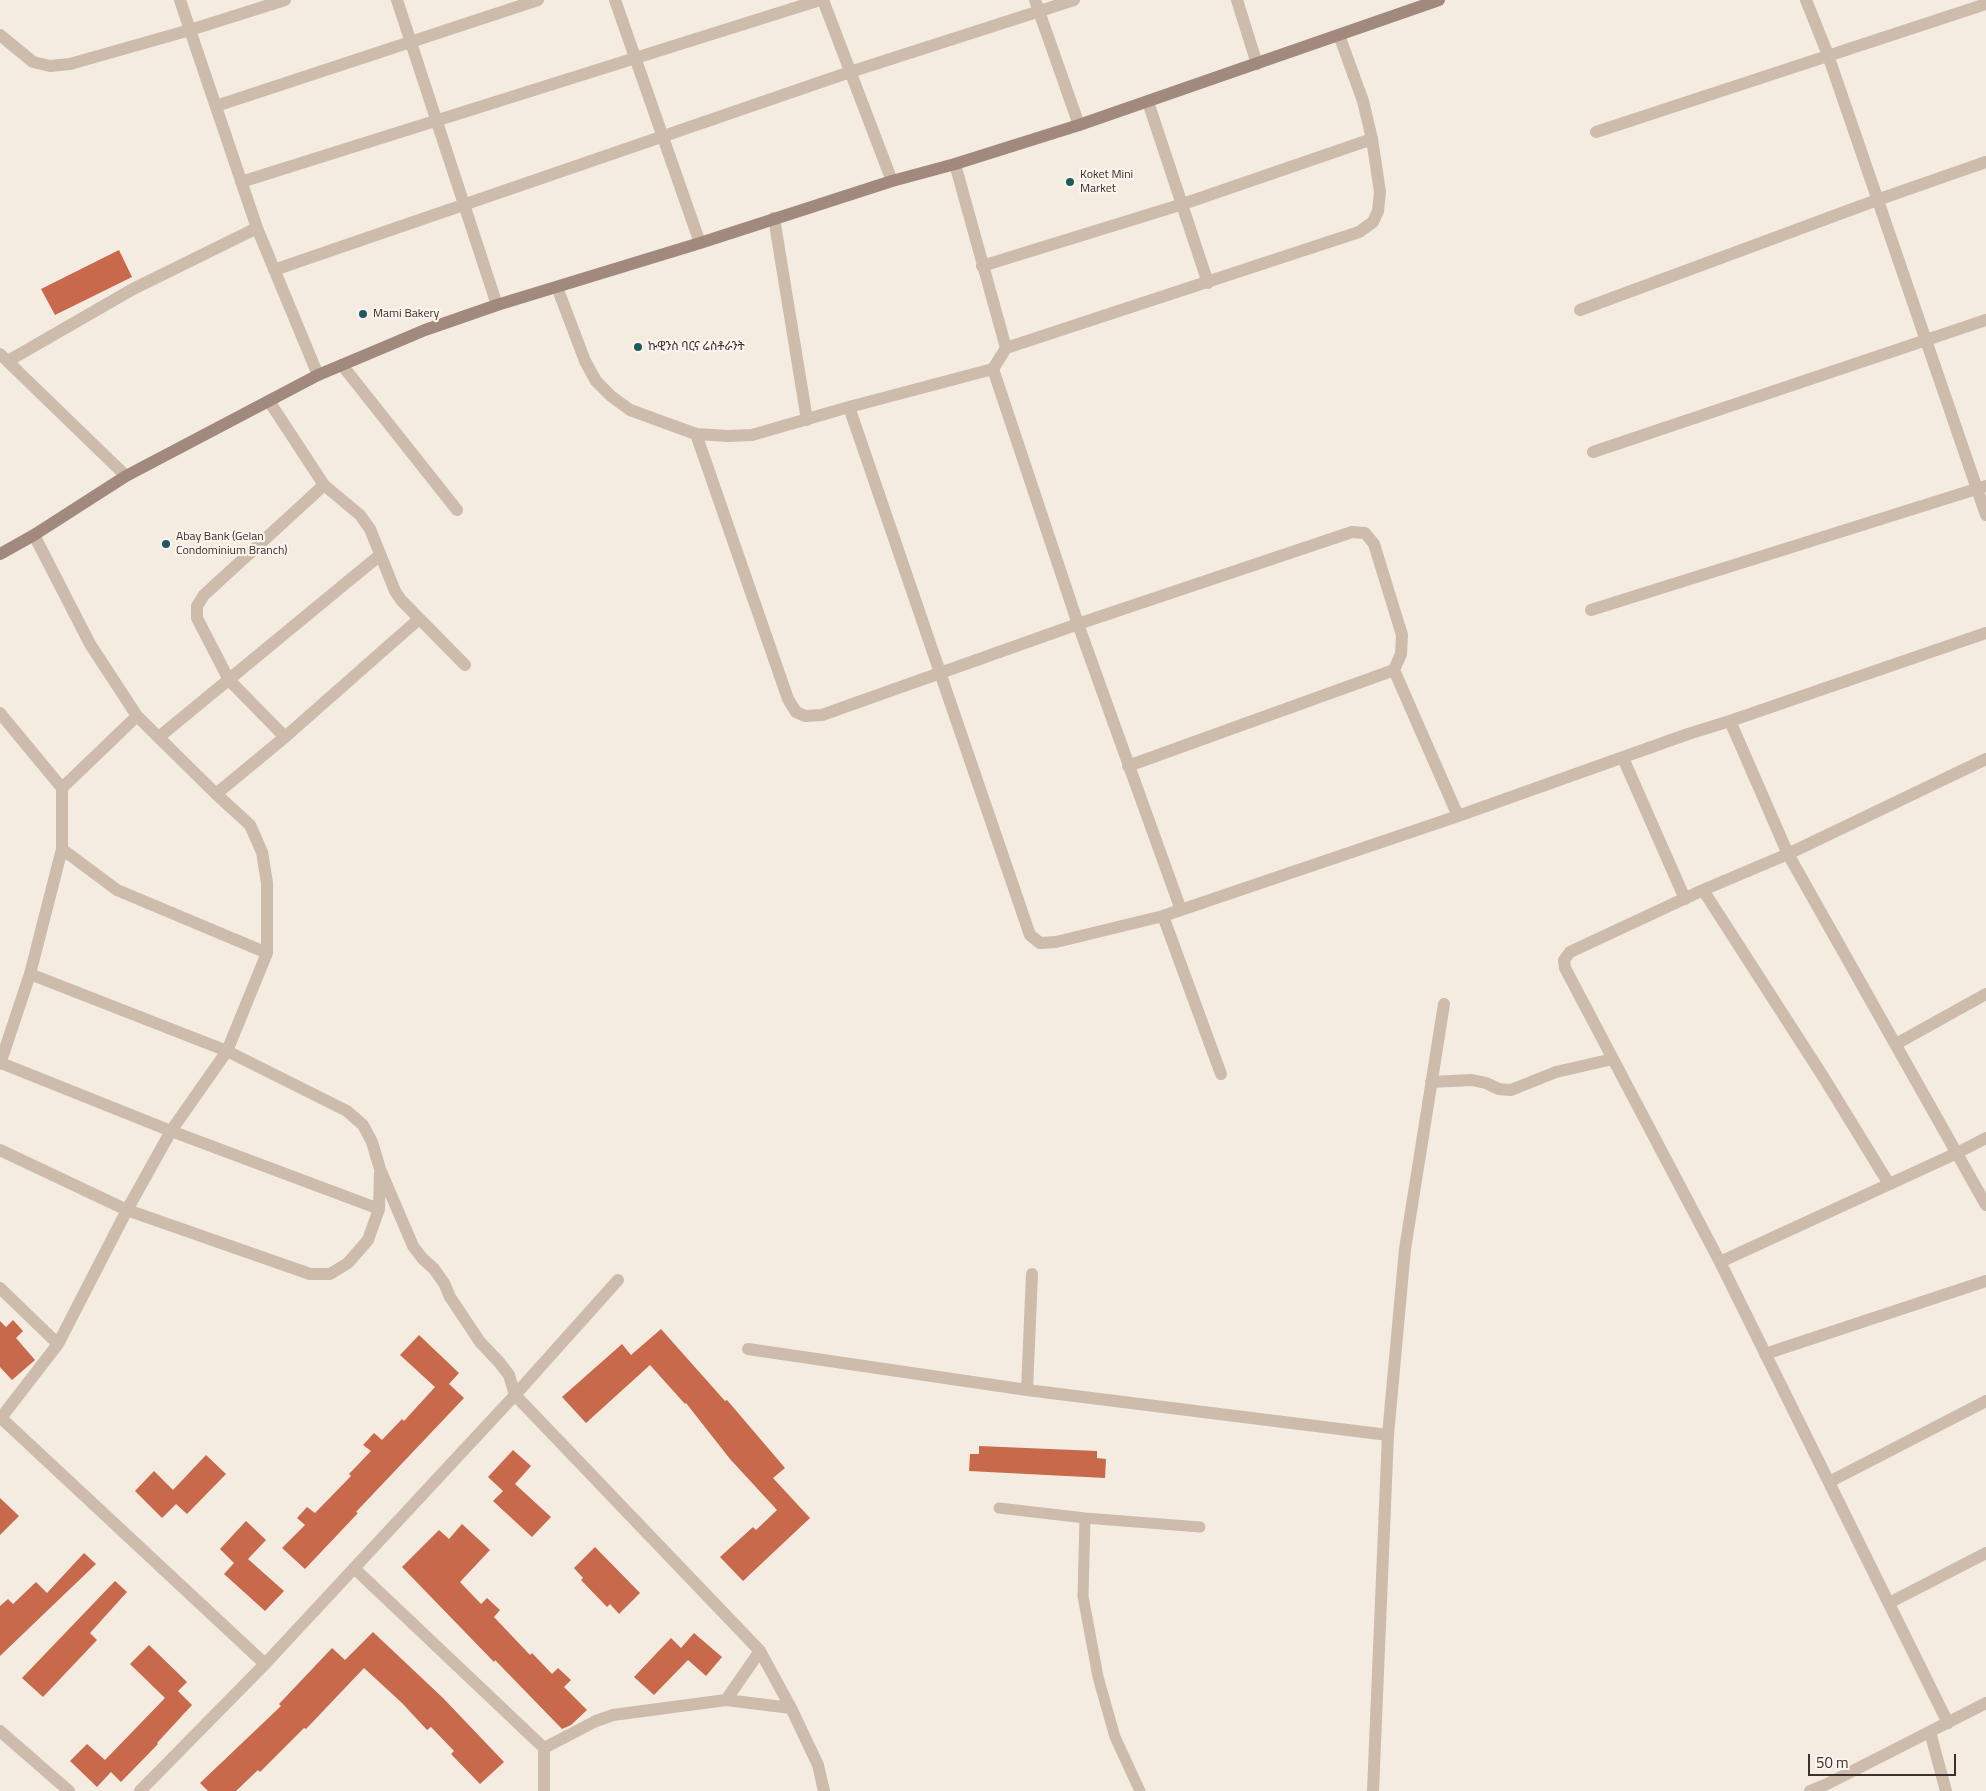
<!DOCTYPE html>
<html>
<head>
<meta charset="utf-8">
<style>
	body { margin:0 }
	#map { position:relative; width:1986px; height:1791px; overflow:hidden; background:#f4ebe1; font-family:"Titillium Web",sans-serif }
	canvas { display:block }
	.scale { position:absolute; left:1808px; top:1754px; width:148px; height:22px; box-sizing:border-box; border:2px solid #3b302b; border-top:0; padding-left:6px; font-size:15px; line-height:18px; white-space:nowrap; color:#3b302b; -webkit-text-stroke:4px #fbf5ee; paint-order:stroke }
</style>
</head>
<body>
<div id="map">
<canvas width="1986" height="1791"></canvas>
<div class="scale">50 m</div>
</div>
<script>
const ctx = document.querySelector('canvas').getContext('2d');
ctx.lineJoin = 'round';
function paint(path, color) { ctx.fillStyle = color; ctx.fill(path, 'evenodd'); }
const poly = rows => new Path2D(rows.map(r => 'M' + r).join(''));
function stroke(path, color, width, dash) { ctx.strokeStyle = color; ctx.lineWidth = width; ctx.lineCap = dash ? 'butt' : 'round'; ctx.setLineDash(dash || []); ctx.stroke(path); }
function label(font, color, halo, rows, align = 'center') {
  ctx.font = font + ' "Titillium Web","Noto Sans Ethiopic",sans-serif'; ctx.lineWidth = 4.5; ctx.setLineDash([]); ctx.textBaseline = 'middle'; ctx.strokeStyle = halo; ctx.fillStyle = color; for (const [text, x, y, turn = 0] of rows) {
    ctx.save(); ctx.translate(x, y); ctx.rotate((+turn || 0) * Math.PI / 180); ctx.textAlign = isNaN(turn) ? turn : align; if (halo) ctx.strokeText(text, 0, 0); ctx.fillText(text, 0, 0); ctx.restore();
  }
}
const building = poly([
	[119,250,132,277,55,315,41,289],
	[13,1320,23,1331,16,1338,35,1360,12,1380,0,1367,0,1321,6,1327],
	[661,1329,725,1401,727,1400,785,1468,773,1478,810,1518,743,1581,720,1557,753,1527,756,1530,777,1510,730,1459,686,1403,685,1404,650,1365,586,1423,562,1397,622,1344,631,1355],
	[419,1335,459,1373,449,1384,464,1398,356,1512,358,1513,305,1569,282,1548,305,1525,297,1518,307,1507,315,1513,351,1476,349,1474,371,1451,363,1445,374,1433,382,1440,402,1419,404,1421,435,1387,400,1355],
	[979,1446,1097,1451,1097,1458,1106,1459,1105,1478,969,1471,970,1454,979,1454],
	[513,1450,531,1466,515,1484,551,1517,532,1537,493,1501,503,1491,488,1477],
	[206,1455,226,1474,187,1514,176,1504,162,1518,135,1491,154,1471,173,1490],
	[0,1498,19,1516,0,1535],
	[246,1521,266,1540,248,1559,284,1591,265,1611,224,1574,234,1563,220,1549],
	[462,1524,490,1550,460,1582,481,1604,487,1598,500,1610,494,1617,530,1655,532,1653,552,1674,558,1668,571,1680,564,1687,587,1710,571,1725,562,1729,495,1660,494,1662,402,1567,439,1530,449,1539],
	[595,1547,640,1593,619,1614,610,1604,607,1607,581,1580,583,1578,574,1568],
	[84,1553,96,1564,0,1656,0,1606,8,1599,13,1604,36,1582,47,1593],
	[115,1581,127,1592,90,1633,97,1640,43,1697,22,1678],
	[373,1632,443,1698,504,1762,480,1784,451,1754,454,1751,431,1727,427,1730,402,1703,364,1668,306,1729,304,1728,260,1772,258,1770,236,1791,208,1791,200,1783,281,1706,279,1704,332,1648,345,1660],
	[694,1633,722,1657,706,1676,688,1660,654,1695,634,1677,671,1638,681,1648],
	[149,1645,187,1682,178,1691,192,1705,157,1743,158,1744,121,1782,111,1772,97,1787,70,1761,87,1744,105,1760,165,1698,130,1664]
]);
const lane = poly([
	[999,1508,1085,1518,1200,1527],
	[1085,1518,1083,1596,1098,1677,1115,1737,1140,1791]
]);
const street = poly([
	[180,0,190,30,285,0],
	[397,0,497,305],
	[615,0,700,243],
	[823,0,892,181],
	[1035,0,1079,125],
	[1237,0,1257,64],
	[1806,0,1828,55,1986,515],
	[0,35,33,62,50,66,70,64,190,30,257,228,318,375],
	[1148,102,1208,283],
	[216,106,538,0],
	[1596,132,1986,4],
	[955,164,1006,348,993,369],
	[241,182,820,0],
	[774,218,807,420],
	[982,266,1183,204,1372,139],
	[274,270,850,72,1074,0],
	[557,287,585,361,596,381,611,396,630,410,696,434,728,436,752,435,849,407,993,369,1078,624,1181,910],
	[1580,310,1877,200,1986,162],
	[1006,348,1359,232,1373,222,1378,211,1380,192,1372,139,1363,101,1339,35],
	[0,354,126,476],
	[8,361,133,289,257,228],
	[342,365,457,510],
	[269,401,324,485,360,515,370,529,395,591,401,600,465,665],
	[849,407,1030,935,1040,943,1056,942,1163,916,1458,816,1688,734,1730,721,1986,633],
	[696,434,788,699,796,712,805,716,822,715,1078,624,1352,532,1365,533,1374,544,1402,635,1401,654,1394,670,1128,766],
	[1593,452,1986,320],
	[34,535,90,644,137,716,216,794,250,825,262,852,267,883,267,953,227,1051,347,1111,363,1125,372,1142,380,1169,413,1246,422,1258,434,1269,444,1283,450,1297,480,1342,499,1362,509,1375,515,1395],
	[1591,610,1986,486],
	[1394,670,1458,816],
	[0,713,62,788,62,849,30,974,0,1064],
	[1730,721,1788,854,1986,1205],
	[159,737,380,555],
	[285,737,229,680,197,618,197,606,204,595,324,485],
	[1623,758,1685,899],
	[62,788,137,716],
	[216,794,285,737,419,619],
	[62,849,117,890,267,953],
	[1703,890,1824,1078,1889,1184],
	[1163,916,1221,1074],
	[1896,1044,1986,994],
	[1,1063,171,1131,379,1209],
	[1431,1082,1472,1080,1486,1083,1499,1089,1511,1090,1556,1072,1613,1059],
	[0,1150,127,1210,171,1131,227,1051,30,974],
	[1720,1262,1957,1153,1986,1138],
	[0,1288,58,1344],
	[748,1349,1027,1390,1388,1435],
	[1765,1354,1986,1281],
	[1027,1390,1032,1274],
	[515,1395,618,1280],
	[0,1417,265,1664],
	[0,1419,58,1344,127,1210,310,1274,330,1274,348,1263,368,1240,379,1209,380,1173],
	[1829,1482,1986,1401],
	[354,1568,544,1748,544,1791],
	[1889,1603,1986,1553],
	[726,1700,760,1651],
	[1948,1723,1720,1262,1565,968,1564,960,1570,952,1703,890,1788,854,1986,759],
	[0,1731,69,1791],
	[1930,1732,1946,1791],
	[544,1748,596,1721,613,1715,726,1700,791,1708],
	[140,1791,265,1664,515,1395,760,1651,791,1708,818,1765,824,1791],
	[1373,1791,1388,1435,1405,1249,1444,1004],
	[1810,1791,1827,1784,1986,1703]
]);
const secondary = poly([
	[0,554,34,535,126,476,318,375,425,330,497,305,700,243,892,181,955,164,1079,125,1439,0]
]);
const markers = [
	[1070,182,5,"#1f5a5e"],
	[363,314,5,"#1f5a5e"],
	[638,347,5,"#1f5a5e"],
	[166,544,5,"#1f5a5e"]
];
const poiNames = [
	["Koket Mini",1080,175],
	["Market",1080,189],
	["Mami Bakery",373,314],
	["ኩዊንስ ባርና ሬስቶራንት",648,347],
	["Abay Bank (Gelan",176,537],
	["Condominium Branch)",176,551]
];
paint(building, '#c8694b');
stroke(lane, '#cdbbac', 11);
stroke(street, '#cdbbac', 12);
stroke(secondary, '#a18a7d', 12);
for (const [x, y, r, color] of markers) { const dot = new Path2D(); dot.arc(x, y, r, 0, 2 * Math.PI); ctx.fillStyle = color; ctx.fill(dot); stroke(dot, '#fbf5ee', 2); }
label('12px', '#3b302b', '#fbf5ee', poiNames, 'left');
</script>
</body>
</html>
